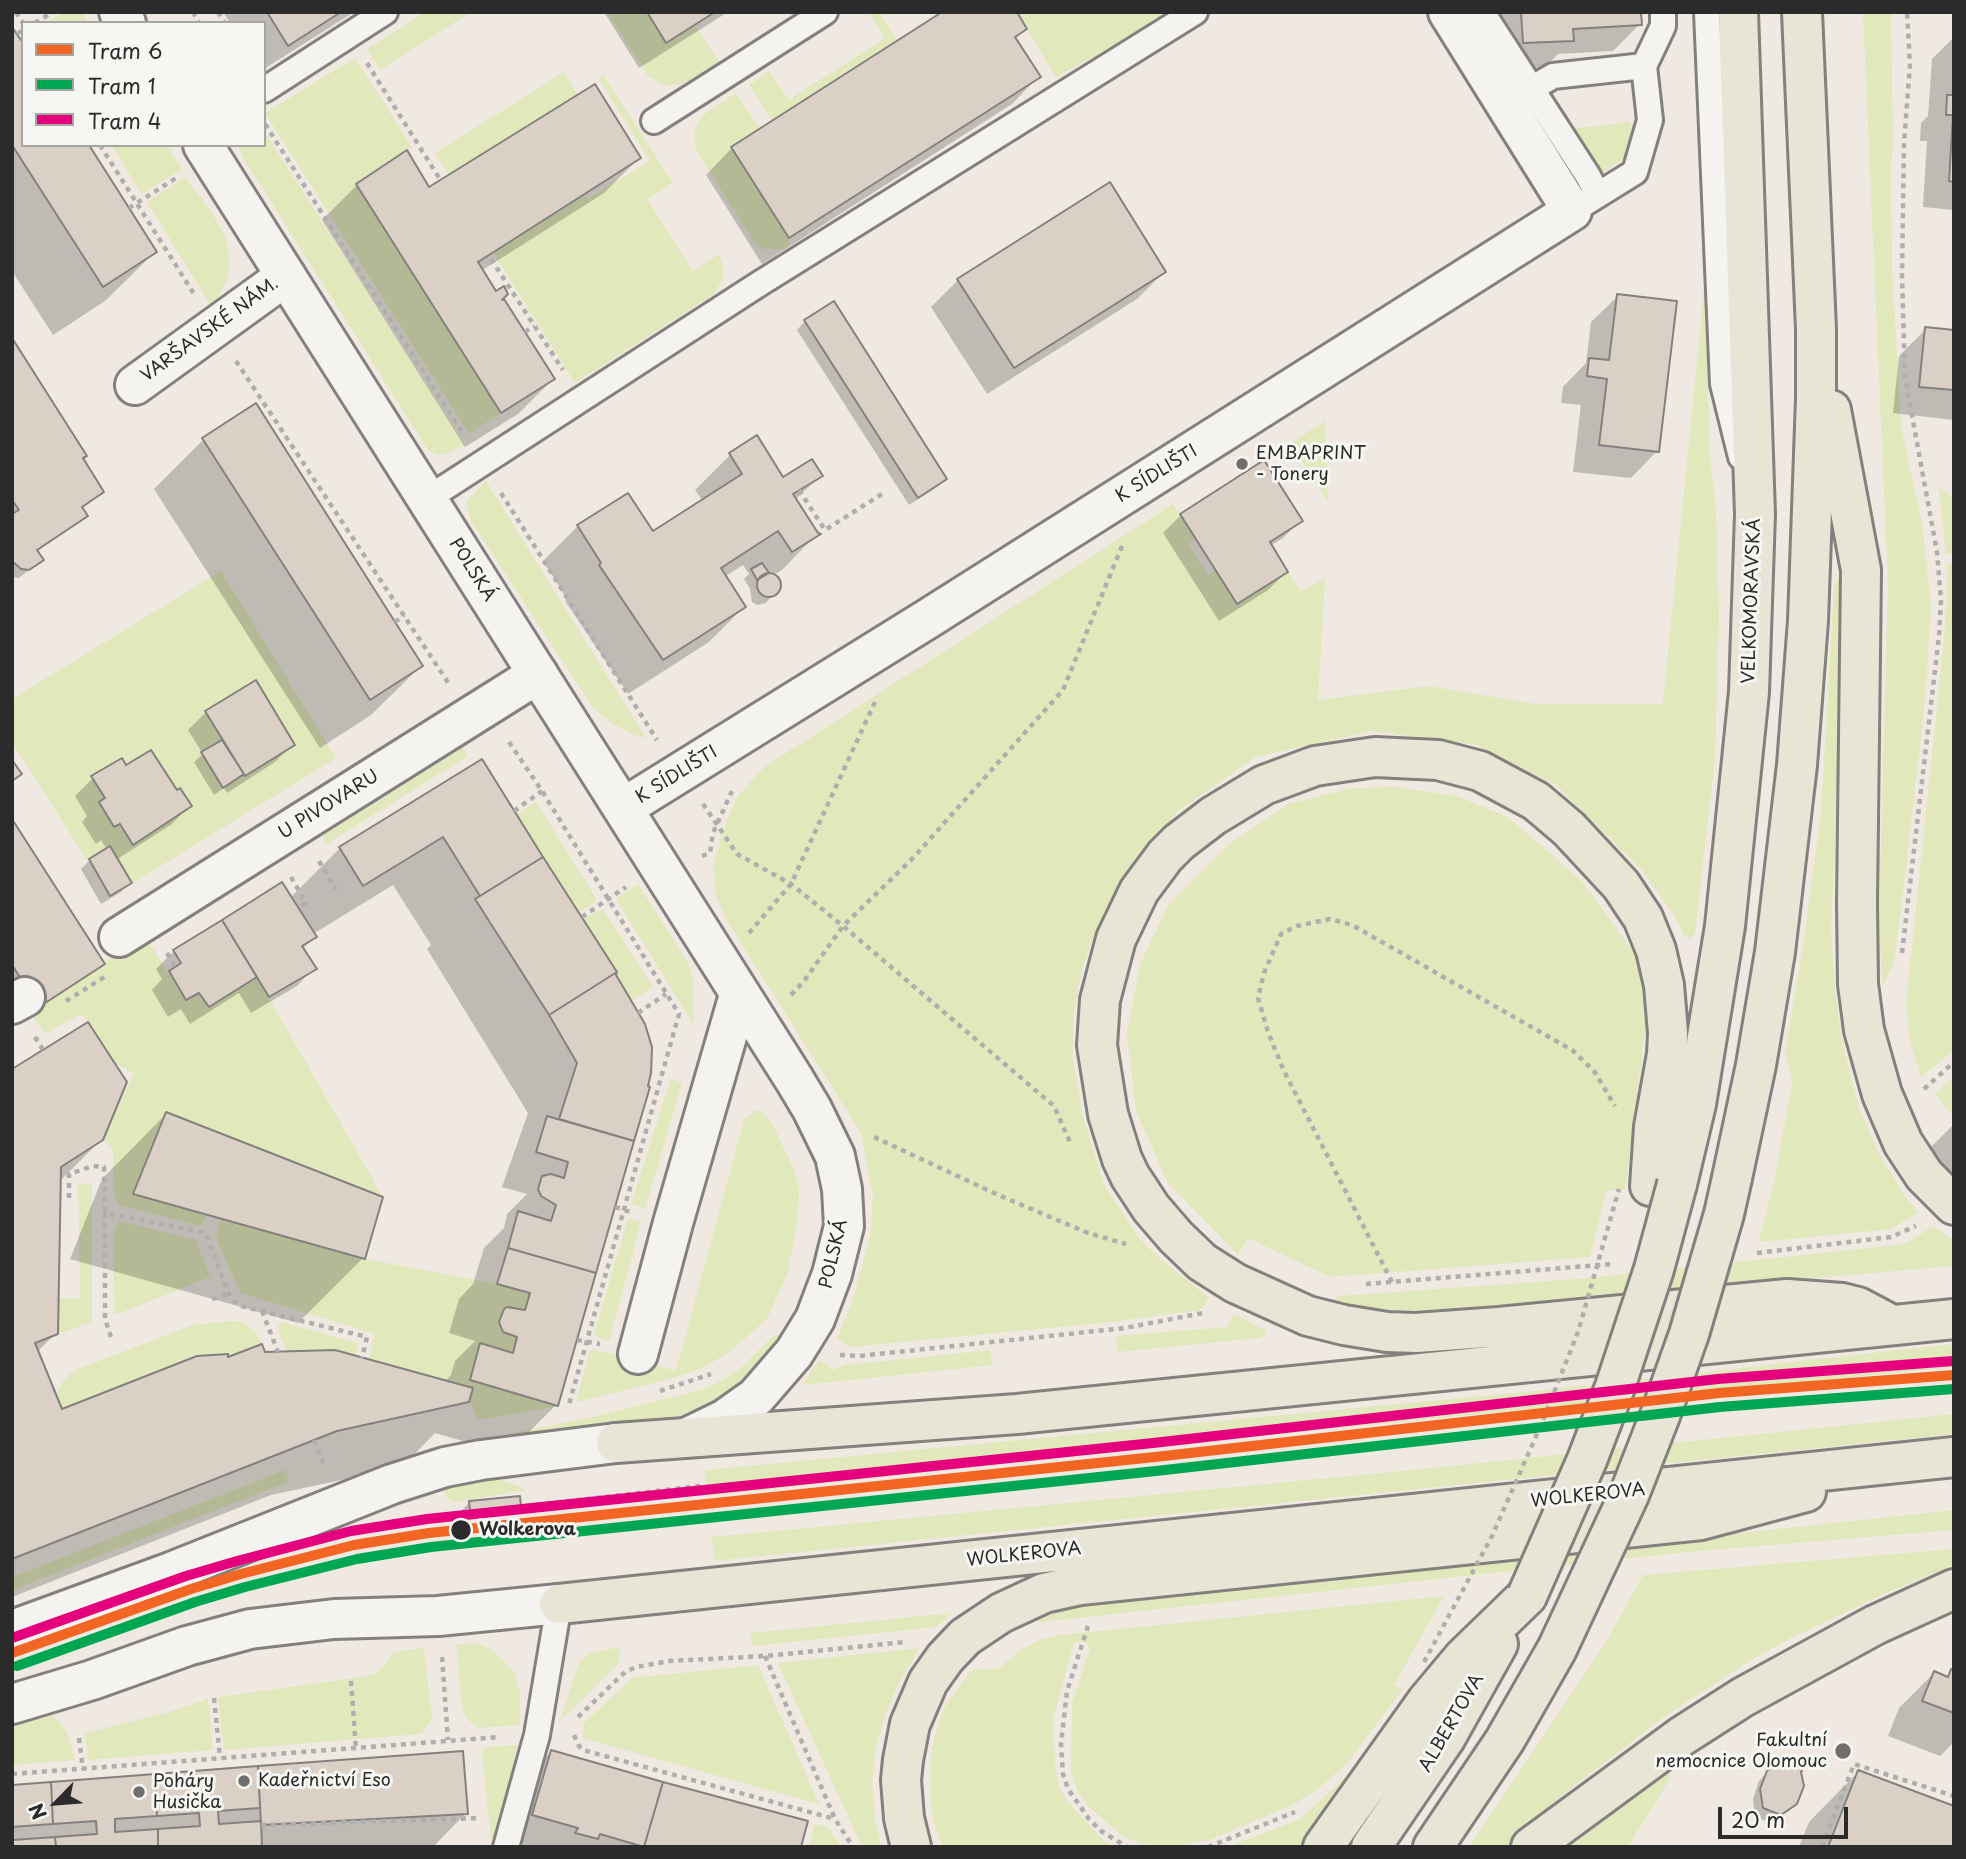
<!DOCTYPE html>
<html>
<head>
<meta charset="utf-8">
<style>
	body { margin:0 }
	#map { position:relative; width:1966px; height:1859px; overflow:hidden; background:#f0e9e2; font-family:"Playpen Sans",sans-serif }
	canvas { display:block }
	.frame { position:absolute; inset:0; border:14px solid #2b2b2b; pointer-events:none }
	.legend { position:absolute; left:21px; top:21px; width:245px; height:126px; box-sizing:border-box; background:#f6f6f2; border:2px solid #a5a5a2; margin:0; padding:9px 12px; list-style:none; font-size:21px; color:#2b2b2b }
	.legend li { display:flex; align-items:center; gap:14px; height:35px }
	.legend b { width:35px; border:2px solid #a5a5a2 }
	.north { position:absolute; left:21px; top:1768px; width:70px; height:70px; -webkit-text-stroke:5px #f6f6f2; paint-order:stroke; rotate:245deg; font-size:19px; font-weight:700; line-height:28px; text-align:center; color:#2b2b2b }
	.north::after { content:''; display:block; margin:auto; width:24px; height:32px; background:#2b2b2b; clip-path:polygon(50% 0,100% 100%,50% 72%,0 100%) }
	.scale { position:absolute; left:1718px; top:1807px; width:130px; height:32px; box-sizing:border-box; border:4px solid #2b2b2b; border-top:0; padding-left:9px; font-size:21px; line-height:24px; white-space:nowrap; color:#2b2b2b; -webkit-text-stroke:5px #f6f6f2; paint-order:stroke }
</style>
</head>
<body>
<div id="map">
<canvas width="1966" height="1859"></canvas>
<div class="frame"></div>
<ul class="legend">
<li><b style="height:9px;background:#f26522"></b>Tram 6</li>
<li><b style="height:9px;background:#00a651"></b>Tram 1</li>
<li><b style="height:9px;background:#e5007d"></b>Tram 4</li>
</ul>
<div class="north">N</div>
<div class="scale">20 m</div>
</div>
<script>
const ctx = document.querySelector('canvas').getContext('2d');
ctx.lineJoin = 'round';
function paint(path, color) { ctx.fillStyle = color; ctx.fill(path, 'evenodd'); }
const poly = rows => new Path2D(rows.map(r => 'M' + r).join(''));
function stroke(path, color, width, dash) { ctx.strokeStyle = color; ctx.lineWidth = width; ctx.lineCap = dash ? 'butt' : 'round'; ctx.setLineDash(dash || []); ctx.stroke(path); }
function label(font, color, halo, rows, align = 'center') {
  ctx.font = font + ' "Playpen Sans",sans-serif'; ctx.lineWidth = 6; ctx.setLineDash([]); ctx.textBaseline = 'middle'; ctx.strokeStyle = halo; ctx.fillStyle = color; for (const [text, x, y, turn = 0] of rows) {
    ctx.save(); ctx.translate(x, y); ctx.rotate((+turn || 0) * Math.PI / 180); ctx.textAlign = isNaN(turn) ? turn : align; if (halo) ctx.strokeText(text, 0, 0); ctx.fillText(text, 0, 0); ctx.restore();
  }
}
const green = poly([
	[64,12,82,12,88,23,47,23],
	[425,12,471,12,380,70,367,49],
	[607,12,647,12,666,43,695,25,719,62,690,80,681,84,664,85,648,76],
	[868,12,879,12,897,40,772,121,749,85,769,71,789,100,885,38],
	[1017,12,1171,12,1131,37,1056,77],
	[1863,12,1891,12,1893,145,1891,166,1892,267,1901,426,1923,529,1931,607,1925,701,1904,884,1894,963,1882,988,1879,917,1888,582],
	[355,58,412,147,356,184,501,413,469,434,265,113],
	[564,72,578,96,449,176,435,153],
	[603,74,673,183,647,199,693,271,719,254,724,269,722,280,714,294,575,383,493,253,583,195,589,198,650,161,598,78],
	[736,93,759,128,732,147,789,238,789,247,780,250,762,249,755,243,700,157,695,145,694,132,702,116],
	[1631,122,1630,145,1624,158,1603,173,1594,170,1569,129],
	[264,131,465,445,445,454,438,455,428,450,242,156,240,145,264,145],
	[111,145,166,145,182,169,142,194],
	[185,177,212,213,225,236,230,259,227,280,219,296,211,306,147,202],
	[1705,279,1710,457,1716,510,1719,616,1715,759,1695,933,1690,939,1684,935,1674,915,1641,869,1555,784,1477,745,1372,731,1256,757,1178,811,1126,874,1107,906,1093,937,1081,972,1074,1012,1073,1058,1082,1113,1104,1185,1140,1239,1158,1257,1209,1298,1200,1310,1111,1322,851,1347,837,1339,851,1305,870,1237,873,1196,861,1133,727,921,716,896,713,865,726,822,738,796,763,768,1173,504,1196,539,1188,544,1208,575,1216,570,1237,604,1288,572,1301,591,1325,579,1318,700,1428,686,1536,704,1663,704],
	[1325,421,1328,503,1291,443],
	[486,481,646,738,632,734,613,724,593,708,471,521,466,502],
	[1939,487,1954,498,1954,554,1946,554],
	[1948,563,1954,563,1954,1050,1921,1077,1910,1042,1906,1004,1944,639],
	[221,571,336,758,133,883,110,848,88,860,110,896,12,742,12,699],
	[1841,574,1846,590,1831,933,1836,999,1844,1050,1859,1108,1879,1154,1904,1195,1918,1212,1892,1229,1759,1242,1776,1173,1792,1082,1785,1051,1802,953,1821,814,1834,585],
	[463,748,468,756,326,844,324,835],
	[1395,787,1457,796,1508,817,1581,880,1635,954,1647,1016,1625,1189,1606,1191,1590,1257,1330,1277,1248,1238,1238,1255,1168,1183,1136,1111,1127,1034,1140,964,1169,904,1229,844,1288,804,1352,788],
	[536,802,597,900,578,913,516,815],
	[638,884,688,963,694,985,694,1025,616,899],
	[603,909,653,987,631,1001,616,975,617,972,583,919],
	[149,943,186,1000,199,993,209,1007,257,977,383,1197,166,1112,134,1194,208,1215,200,1226,118,1205,113,1191,113,1149,103,1140,134,1073,115,1063,81,1014,45,1034,32,1014,39,1007,115,955,120,960,127,958],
	[1954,1077,1954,1117,1935,1094],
	[671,1079,682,1083,645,1209,631,1204],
	[756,1110,763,1112,773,1125,794,1170,799,1190,798,1216,788,1272,767,1319,729,1352,703,1368,670,1379,576,1402,590,1350,610,1353,676,1371,744,1120],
	[78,1184,92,1184,92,1322,58,1334,59,1298,80,1298],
	[628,1218,641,1222,609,1342,594,1335],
	[221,1219,365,1259,497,1284,530,1293,525,1310,507,1307,504,1309,499,1322,503,1332,517,1337,513,1353,480,1344,470,1380,558,1406,479,1420,469,1402,473,1388,369,1359,375,1334,240,1293,216,1237],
	[120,1221,196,1240,210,1277,118,1314,114,1313,113,1230],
	[1933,1226,1954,1241,1954,1266,1483,1307,1408,1311,1356,1307,1334,1300,1339,1296,1578,1279,1897,1245,1909,1242],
	[1234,1314,1265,1330,1266,1335,1259,1338,1118,1352,1116,1336,1227,1327],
	[229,1321,242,1322,249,1326,256,1333,262,1344,228,1357,227,1354,197,1356,62,1409,57,1397,58,1391,63,1381,75,1370,193,1325],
	[281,1322,357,1343,357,1356,335,1350,288,1352,280,1336,278,1327],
	[779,1334,785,1335,755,1372,723,1397,686,1415,666,1421,510,1441,508,1434,592,1417,701,1390,721,1381,742,1367,773,1336],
	[1954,1344,1954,1367,1319,1430,707,1496,705,1470,1535,1391],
	[990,1350,993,1365,803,1385,814,1366,821,1360,833,1370,846,1365],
	[1954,1414,1954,1434,714,1561,712,1537,1412,1470],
	[285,1470,290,1481,12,1590,12,1577],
	[495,1477,527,1490,453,1502,446,1497,443,1485],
	[1954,1510,1954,1530,1687,1552,1040,1622,1035,1619,1090,1603],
	[1954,1549,1954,1565,1888,1592,1791,1638,1745,1664,1665,1716,1561,1796,1507,1847,1469,1847,1605,1644,1643,1575],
	[1444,1596,1394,1685,1403,1689,1346,1765,1316,1790,1294,1804,1212,1839,1171,1847,1143,1844,1122,1836,1090,1808,1077,1791,1071,1770,1072,1702,1090,1649,1087,1643,1080,1641,1074,1644,1071,1653,1053,1720,1055,1765,1059,1788,1069,1803,1105,1842,1114,1847,943,1847,934,1823,930,1796,930,1765,934,1739,944,1708,971,1670,998,1669,1022,1649,1040,1640,1060,1635],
	[952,1613,936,1627,753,1646,750,1633],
	[475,1643,491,1649,514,1671,520,1691,520,1725,477,1728,466,1717,462,1708,456,1644],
	[620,1647,619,1663,559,1722,580,1661,590,1653],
	[424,1648,432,1720,421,1734,224,1750,218,1697,369,1676,378,1673,394,1652],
	[920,1648,899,1682,886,1714,876,1747,872,1781,875,1819,881,1847,862,1847,778,1663],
	[758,1665,819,1804,582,1738,584,1723,632,1678],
	[208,1699,213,1750,88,1760,85,1733,169,1712],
	[49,1717,54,1717,61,1723,69,1737,75,1760,12,1765,12,1725],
	[517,1745,498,1834,496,1839,491,1839,482,1751,487,1747],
	[1373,1752,1305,1847,1227,1847,1300,1819],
	[1668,1772,1671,1777,1628,1847,1561,1847],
	[815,1824,828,1827,841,1847,809,1847]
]);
const shadow = poly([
	[223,12,354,12,264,69,264,23,230,23],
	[604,12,728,12,639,68],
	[1491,12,1639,12,1640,24,1613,51,1558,54,1545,67,1497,69],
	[1025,28,1014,39,1038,77,1012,104,762,264,706,175,732,148],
	[12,30,23,145,155,252,105,301,53,335,12,271],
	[1954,37,1954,210,1923,207,1927,141,1920,141,1921,123,1928,116,1932,59],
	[406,153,429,190,639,158,604,193,481,271,553,379,518,414,465,447,322,220,357,185],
	[1164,272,1137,299,987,394,931,307,958,280],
	[1618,296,1657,451,1631,478,1573,472,1581,405,1561,403,1563,387,1586,363,1591,322],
	[805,321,945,479,937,487,909,505,797,330],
	[1926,329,1954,332,1954,420,1893,413,1899,356],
	[12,341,102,492,81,508,86,516,77,524,36,552,41,560,19,578,12,577],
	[203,440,421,666,371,715,320,748,154,489],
	[730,455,782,480,821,475,795,500,817,534,782,570,771,576,778,580,779,586,766,603,757,605,752,602,750,589,744,579,749,574,743,565,724,577,744,607,709,642,628,694,565,601,567,599,543,561,578,526,652,533,703,501,695,490],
	[1181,515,1301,520,1283,538,1270,546,1286,572,1268,590,1219,621,1163,533],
	[206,712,293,744,275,762,227,793,224,788,214,795,194,762,203,754,188,730],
	[481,761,632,1140,630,1143,556,1405,507,1454,435,1433,402,1467,271,1495,12,1597,12,1072,102,1139,59,1182,56,1333,37,1352,61,1411,227,1360,264,1354,444,1382,451,1375,455,1361,475,1341,449,1333,459,1299,473,1284,484,1248,504,1228,507,1214,527,1194,502,1187,528,1113,427,949,431,945,393,885,313,934,315,937,302,949,314,968,297,986,251,1013,239,993,190,1024,181,1009,168,1017,152,990,162,979,156,969,174,951,290,898,340,848],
	[125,767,177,792,189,806,172,824,116,860,130,883,121,892,101,904,81,869,90,860,107,850,101,840,96,844,82,822,87,816,75,796,93,778],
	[12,823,103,964,94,972,30,1014,12,987],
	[166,1114,363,1258,298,1323,70,1259,102,1179],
	[1954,1124,1954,1219,1915,1163],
	[470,1502,519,1505,511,1514,462,1519,461,1511],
	[1952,1672,1954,1672,1954,1742,1940,1756,1888,1736,1899,1708,1934,1673,1946,1677],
	[551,1752,799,1847,499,1847,516,1787],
	[462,1753,466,1813,433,1847,12,1847,12,1787],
	[1780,1758,1799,1772,1795,1803,1771,1823,1755,1817,1753,1799,1759,1781],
	[1858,1772,1954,1847,1799,1847,1809,1822]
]);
const building = poly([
	[267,12,341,12,288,46,267,12],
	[647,12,715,12,666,43,647,12],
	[942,12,1017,12,1027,29,1015,37,1041,77,789,238,731,147,942,12],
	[1521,12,1641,12,1642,25,1573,29,1574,41,1523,43,1521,12],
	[12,27,23,43,23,145,89,145,157,252,103,287,12,145,12,27],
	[595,84,641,158,478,262,496,291,504,286,508,294,502,300,504,299,555,379,501,413,356,184,407,150,429,187,595,84],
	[1947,95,1954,95,1954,182,1949,181,1953,115,1946,115,1947,95],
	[1110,182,1166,272,1014,368,957,279,1110,182],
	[1617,294,1677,301,1659,452,1599,445,1607,379,1587,376,1589,358,1609,360,1617,294],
	[834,301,947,479,918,498,804,320,834,301],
	[1925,327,1954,330,1954,390,1919,387,1925,327],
	[12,338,87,456,83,458,104,492,82,507,88,516,37,550,44,560,29,570,21,569,12,561,12,514,19,510,12,500,12,338],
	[256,403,423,666,370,700,202,438,256,403],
	[757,435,783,477,812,459,823,476,793,494,818,533,821,534,792,552,778,531,721,568,746,607,663,660,599,565,601,563,577,525,628,493,653,531,742,474,729,453,757,435],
	[1264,460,1303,521,1270,542,1288,572,1237,604,1180,514,1264,460],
	[762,563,769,573,757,580,751,569,762,563],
	'757 585a12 12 0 1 1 24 0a12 12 0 1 1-24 0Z',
	[256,680,295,745,245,776,205,711,256,680],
	[222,740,244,774,223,788,201,752,222,740],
	[151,750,177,790,180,788,192,806,133,845,120,824,114,827,99,802,105,798,91,776,122,758,126,765,151,750],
	[482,759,543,857,480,896,443,837,363,886,339,847,482,759],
	[12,760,22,774,12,781,12,760],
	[12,819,105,964,39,1007,12,965,12,819],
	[110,846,132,883,110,896,89,859,110,846],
	[543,857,617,972,549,1015,475,899,543,857],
	[282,882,317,937,302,946,317,969,269,997,222,920,282,882],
	[222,920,257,977,209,1007,199,993,186,1000,169,971,181,963,173,950,222,920],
	[617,972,616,975,645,1024,652,1047,651,1073,648,1086,650,1087,634,1141,559,1119,577,1063,549,1015,617,972],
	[88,1022,127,1082,103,1140,61,1167,58,1334,35,1343,62,1409,197,1356,228,1354,228,1357,262,1344,265,1352,335,1350,473,1388,469,1402,337,1431,12,1559,12,1069,88,1022],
	[166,1112,383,1197,365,1259,133,1194,166,1112],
	[547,1116,634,1141,596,1273,508,1248,518,1211,551,1221,556,1205,541,1196,538,1189,542,1176,551,1174,564,1178,568,1162,536,1152,547,1116],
	[508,1248,596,1273,558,1406,470,1380,480,1343,513,1353,517,1337,503,1332,499,1322,504,1309,507,1307,525,1310,530,1293,497,1284,508,1248],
	[520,1496,521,1506,470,1511,469,1501,520,1496],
	[1951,1669,1954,1670,1954,1713,1922,1701,1934,1671,1948,1677,1951,1669],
	[551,1750,663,1782,644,1847,600,1834,598,1839,575,1833,578,1828,532,1815,551,1750],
	[463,1751,468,1814,261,1825,258,1766,463,1751],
	[1780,1756,1804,1767,1801,1772,1804,1786,1797,1804,1781,1815,1763,1808,1760,1789,1767,1771,1779,1762,1780,1756],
	[258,1766,260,1808,218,1811,219,1824,261,1821,262,1847,158,1847,158,1829,200,1826,199,1813,157,1816,155,1774,258,1766],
	[1858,1770,1954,1806,1954,1847,1828,1847,1858,1770],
	[155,1774,157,1816,115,1819,115,1832,158,1829,158,1847,56,1847,55,1837,97,1834,96,1821,53,1824,51,1782,155,1774],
	[51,1782,53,1824,12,1827,12,1785,51,1782],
	[663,1782,808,1821,801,1847,644,1847,663,1782],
	[12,1835,13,1840,55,1837,56,1847,12,1847,12,1835]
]);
const path = poly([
	[16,12,23,23],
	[193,12,199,23],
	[218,12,225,23],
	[35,23,53,12],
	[17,34,23,30],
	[367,63,441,181],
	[265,124,464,435],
	[100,145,194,294],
	[129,208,176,178],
	[491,259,563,370],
	[525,332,534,326],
	[236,361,449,684],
	[799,490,825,530,882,494],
	[501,493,657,740],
	[395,622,404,615],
	[509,742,542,791,679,1014,568,1408],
	[703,804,737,854,791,884,843,926,1054,1106,1070,1142],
	[514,811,542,791],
	[702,856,710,853,713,833,732,791],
	[319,861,336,890],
	[291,877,306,903,299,907],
	[582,917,626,887],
	[749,933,791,884,875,702],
	[167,953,175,967],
	[1902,953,1939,636,1941,600,1937,552,1905,377,1902,276,1904,143,1910,65,1907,12],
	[791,995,804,981,843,926,913,858,1063,690,1122,546],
	[66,1001,106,976],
	[638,1013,666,994],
	[35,1037,43,1050],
	[1924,1089,1954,1062],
	[874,1137,996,1194,1088,1233,1126,1244],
	[69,1198,69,1174,93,1166,104,1167,105,1213],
	[615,1207,634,1213],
	[1757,1253,1891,1237,1916,1226],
	[1392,1282,1284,1071,1268,1032,1258,998,1264,973,1281,934,1297,926,1330,919,1352,925,1572,1050,1594,1071,1615,1106],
	[1366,1284,1612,1264],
	[212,1299,229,1294],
	[262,1311,278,1352],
	[111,1337,105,1319,105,1213,205,1233,229,1294,234,1301,241,1306,367,1337,362,1358],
	[577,1340,600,1344],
	[840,1355,859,1356,1125,1328,1203,1313],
	[660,1391,711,1374],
	[314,1440,325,1468],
	[437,1516,700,1486],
	[1088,1626,1067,1691,1061,1744,1063,1774,1068,1789,1089,1819,1101,1831,1127,1847],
	[765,1656,835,1819,853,1847],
	[442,1657,448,1740],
	[351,1681,356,1749],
	[214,1698,220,1758],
	[578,1717,625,1672,636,1667,669,1661,765,1656,905,1642],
	[574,1735,579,1746,583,1750,835,1819],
	[79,1738,83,1769],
	[12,1774,500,1737],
	[261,1825,481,1818],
	[1208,1847,1295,1812],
	[1759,1847,1761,1847],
	[1822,1847,1854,1764,1954,1796]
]);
const service = poly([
	[1482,12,1588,176,1598,195],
	[1707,12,1723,384,1741,457],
	[1531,89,1553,76,1644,66,1663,26,1663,12],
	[264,90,385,12],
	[654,121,825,12],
	[1585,203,1635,172,1650,120,1644,66],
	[427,499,759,284,1195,12],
	[506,1847,537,1735,559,1604]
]);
const minor = poly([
	[135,385,286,276],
	[623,808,929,618,1572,211,1448,12],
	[119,937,538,674],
	[12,1004,25,997],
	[638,1354,673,1223,739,995],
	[12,1630,171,1572,392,1484,445,1467,481,1460,616,1443],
	[12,1704,92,1680,187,1646,250,1629,334,1619,438,1616,559,1604]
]);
const tertiary = poly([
	[119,12,126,23],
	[203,145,794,1079,812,1109,835,1156,842,1189,844,1226,832,1274,815,1319,794,1353,756,1397,725,1419,688,1437]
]);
const primary = poly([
	[1831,410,1861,570,1857,903,1858,984,1864,1030,1882,1094,1903,1143,1924,1175,1954,1205],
	[1732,1178,1756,1065,1775,952,1797,765,1808,621,1816,398,1816,329,1802,12],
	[1677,1184,1696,1104,1725,926,1749,692,1755,514,1738,12],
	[1650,1186,1654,1127,1667,1054,1668,1033,1664,985,1656,950,1643,918,1621,885,1569,829,1536,801,1480,771,1438,760,1375,757,1315,766,1264,785,1213,816,1179,842,1165,856,1139,891,1116,939,1100,1000,1097,1045,1108,1114,1122,1159,1130,1176,1151,1208,1176,1237,1202,1262,1235,1283,1308,1316,1344,1325,1387,1332,1416,1333,1499,1327,1787,1299,1842,1303,1858,1307,1892,1325],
	[616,1443,1017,1414,1954,1319],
	[559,1604,1954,1457],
	[911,1847,904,1818,901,1780,903,1760,910,1724,928,1682,945,1658,965,1637,1001,1613,1044,1593,1080,1585,1701,1520,1806,1492],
	[1323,1847,1427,1701,1463,1658,1527,1596],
	[1371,1847,1446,1737,1498,1644],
	[1433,1847,1505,1740,1557,1649],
	[1531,1847,1682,1736,1743,1697,1875,1625,1954,1589]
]);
const pathBridge = poly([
	[1424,1662,1492,1536,1541,1425,1578,1332,1619,1189]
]);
const primaryBridge = poly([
	[1527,1596,1587,1460,1615,1387,1654,1269,1677,1184],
	[1557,1649,1629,1495,1661,1413,1689,1334,1724,1214,1732,1178]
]);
const tram1 = poly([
	[12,1653,191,1589,241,1574,354,1545,429,1533,1155,1457,1719,1393,1954,1375]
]);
const tram2 = poly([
	[17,1666,195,1602,245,1587,357,1559,431,1547,1156,1471,1720,1407,1954,1389]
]);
const tram3 = poly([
	[12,1638,186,1576,237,1561,351,1531,427,1519,1153,1443,1718,1379,1953,1361]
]);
const markers = [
	[1242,464,7,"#706e6b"],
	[461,1530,11,"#2b2b2b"],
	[1843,1751,9,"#706e6b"],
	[244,1781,7,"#706e6b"],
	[139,1792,7,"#706e6b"]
];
const streetNames = [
	["VARŠAVSKÉ NÁM.",210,330,-36],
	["K SÍDLIŠTI",1157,474,-32],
	["POLSKÁ",472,570,58],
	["VELKOMORAVSKÁ",1752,601,-88],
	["K SÍDLIŠTI",677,775,-32],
	["U PIVOVARU",329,805,-32],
	["POLSKÁ",834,1254,-77],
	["WOLKEROVA",1588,1496,-6],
	["WOLKEROVA",1024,1555,-6],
	["ALBERTOVA",1452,1723,-60]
];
const poiNames = [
	["EMBAPRINT",1256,454],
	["- Tonery",1256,475],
	["Fakultní",1827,1741,"right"],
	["nemocnice Olomouc",1827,1762,"right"],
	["Kadeřnictví Eso",258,1781],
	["Poháry",153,1782],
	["Husička",153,1803]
];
const stopNames = [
	["Wolkerova",479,1530]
];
paint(green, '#e1e8bb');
paint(shadow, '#0003');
paint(building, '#dbd0c6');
stroke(building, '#84807d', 2);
stroke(service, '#84807d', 30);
stroke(minor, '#84807d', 44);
stroke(tertiary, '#84807d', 44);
stroke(primary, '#84807d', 44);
stroke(path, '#afaeac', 4.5, [5, 5]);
stroke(service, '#f4f3f0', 24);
stroke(minor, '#f4f3f0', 38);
stroke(tertiary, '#f4f3f0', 38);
stroke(primary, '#e8e5d7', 38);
stroke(primaryBridge, '#84807d', 44, []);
stroke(pathBridge, '#afaeac', 4.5, [5, 5]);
stroke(primaryBridge, '#e8e5d7', 38);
stroke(tram1, '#f26522', 10);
stroke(tram2, '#00a651', 10);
stroke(tram3, '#e5007d', 10);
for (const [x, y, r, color] of markers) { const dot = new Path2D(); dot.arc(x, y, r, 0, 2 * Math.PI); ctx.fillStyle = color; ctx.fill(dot); stroke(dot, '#f6f6f2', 2.5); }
label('18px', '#2b2b2b', '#f6f6f2', streetNames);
label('18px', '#2b2b2b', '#f6f6f2', poiNames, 'left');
label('bold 18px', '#2b2b2b', '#f6f6f2', stopNames, 'left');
</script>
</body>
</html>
